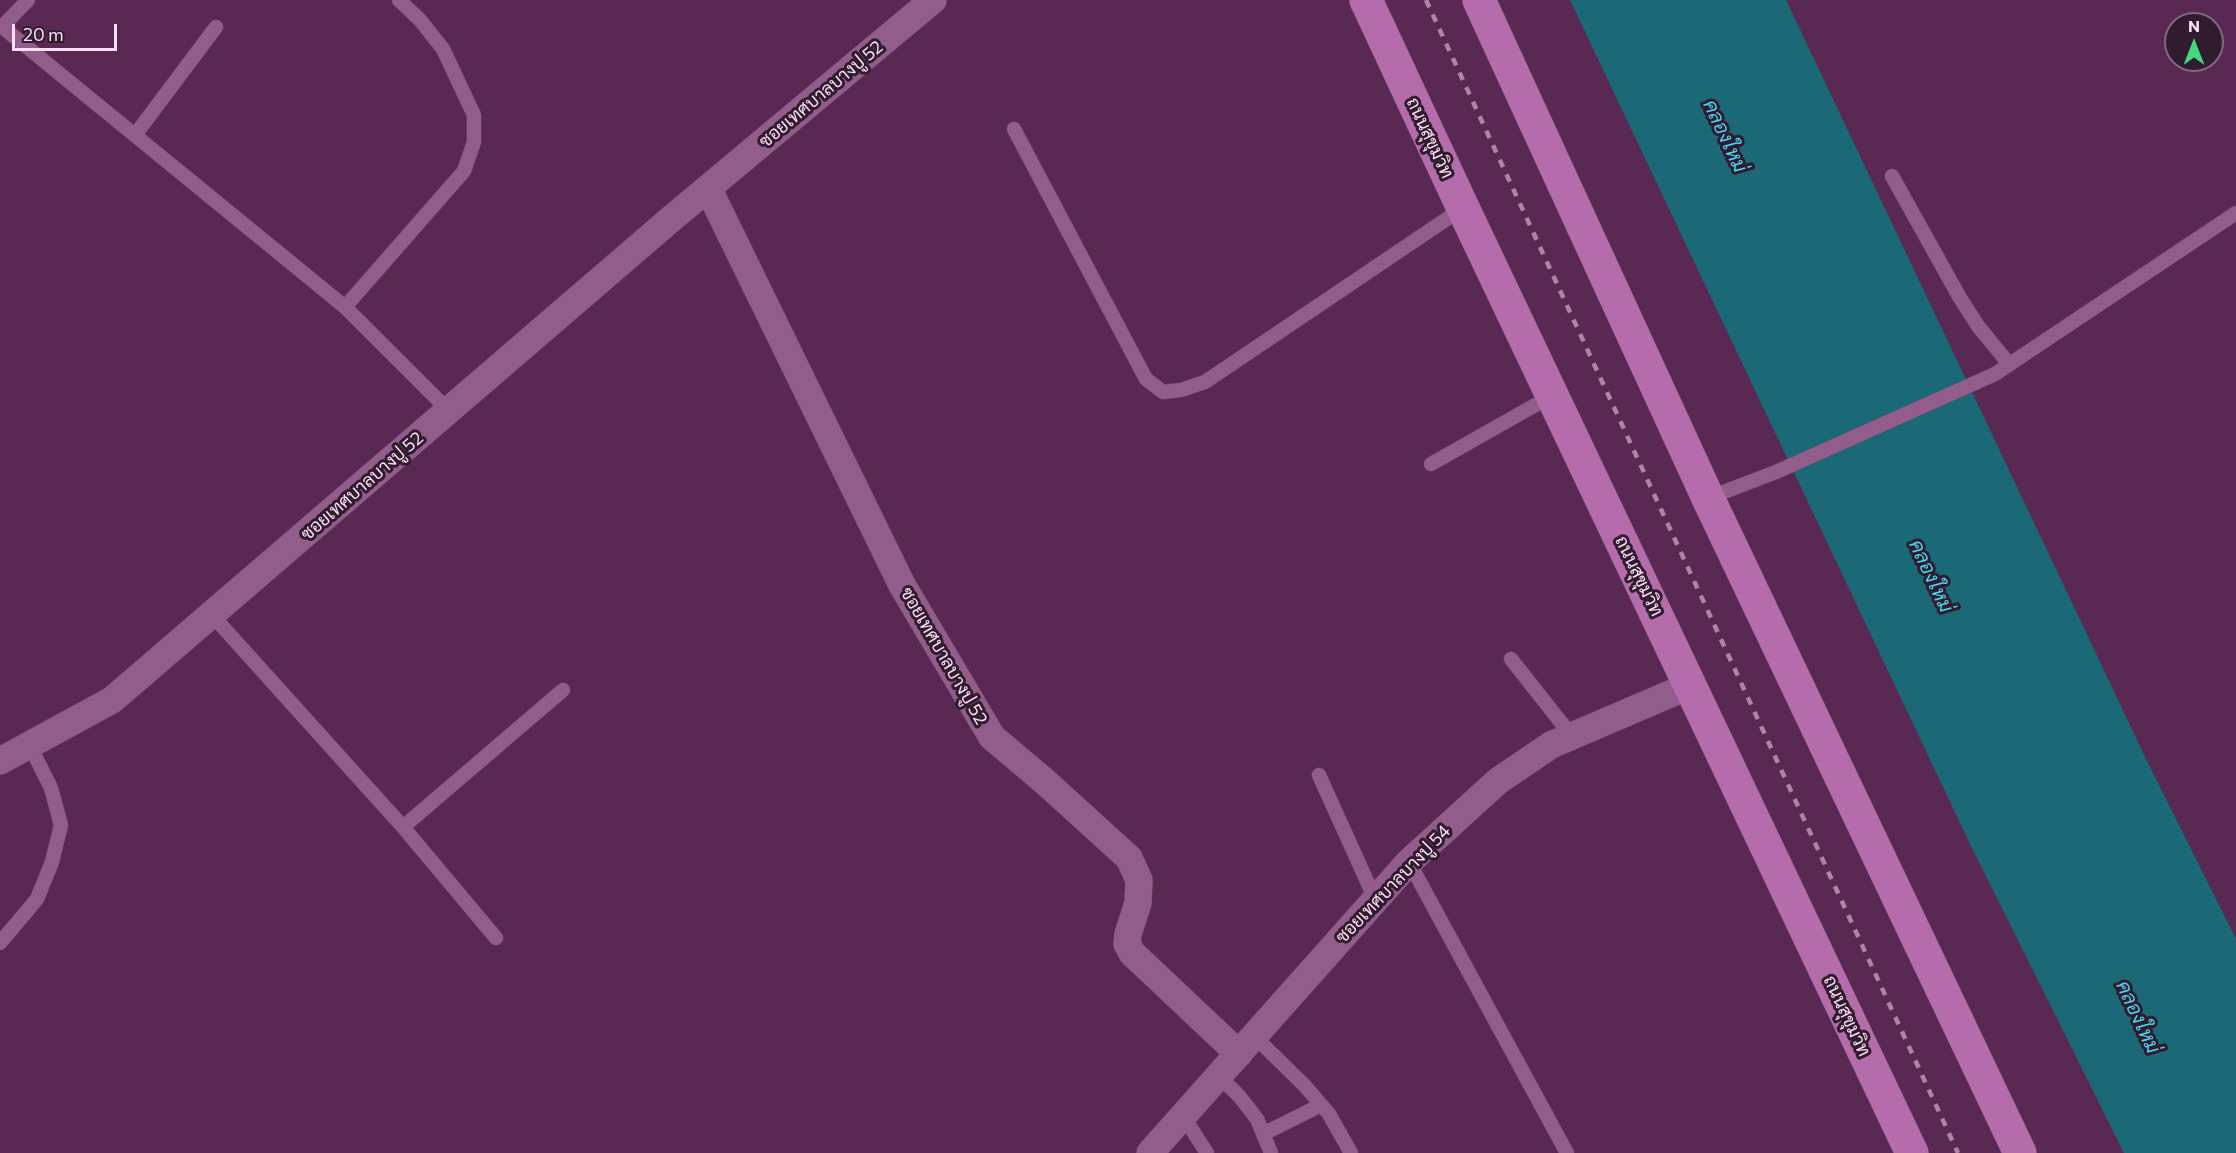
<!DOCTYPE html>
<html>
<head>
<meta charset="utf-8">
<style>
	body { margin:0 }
	#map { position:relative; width:2236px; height:1153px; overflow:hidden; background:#592953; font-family:Commissioner,sans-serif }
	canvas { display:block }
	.north { position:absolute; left:2164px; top:12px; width:60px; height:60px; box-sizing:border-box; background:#311c2f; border:2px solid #82697f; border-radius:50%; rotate:0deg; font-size:16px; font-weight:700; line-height:24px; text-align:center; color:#fbddf6 }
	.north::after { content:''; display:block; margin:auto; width:21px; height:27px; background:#44d77b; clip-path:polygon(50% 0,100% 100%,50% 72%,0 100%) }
	.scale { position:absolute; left:12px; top:24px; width:105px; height:27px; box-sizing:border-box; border:3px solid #fbddf6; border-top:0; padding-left:8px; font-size:18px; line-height:21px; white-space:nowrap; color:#fbddf6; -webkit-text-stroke:4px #311c2f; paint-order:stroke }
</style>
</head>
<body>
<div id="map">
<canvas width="2236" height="1153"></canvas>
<div class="north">N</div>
<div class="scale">20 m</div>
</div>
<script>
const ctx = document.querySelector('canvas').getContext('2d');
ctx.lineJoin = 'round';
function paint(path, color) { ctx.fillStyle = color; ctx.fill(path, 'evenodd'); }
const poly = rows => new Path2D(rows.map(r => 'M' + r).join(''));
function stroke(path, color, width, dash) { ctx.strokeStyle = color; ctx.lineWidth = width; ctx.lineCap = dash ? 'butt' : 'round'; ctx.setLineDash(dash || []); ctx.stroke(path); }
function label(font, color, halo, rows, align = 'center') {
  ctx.font = font + ' Commissioner,Sarabun,sans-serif'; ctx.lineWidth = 6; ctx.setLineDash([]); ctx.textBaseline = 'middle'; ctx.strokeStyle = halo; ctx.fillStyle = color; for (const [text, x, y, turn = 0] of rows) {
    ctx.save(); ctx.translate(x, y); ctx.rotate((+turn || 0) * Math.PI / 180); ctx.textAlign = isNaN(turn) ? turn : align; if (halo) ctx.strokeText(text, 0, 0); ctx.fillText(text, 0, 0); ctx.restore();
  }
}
const water = poly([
	[1570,0,1786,0,2147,761,2236,939,2236,1153,2124,1153,1971,846]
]);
const service = poly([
	[0,25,345,307,449,411],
	[2,27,28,0],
	[1014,129,1146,379,1163,392,1181,390,1205,382,1463,208],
	[135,135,216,27],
	[1892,176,1960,298,1978,326,2009,364],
	[345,307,464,171,474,142,474,115,443,49,420,20,399,0],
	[1431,464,1553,395],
	[1708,498,1776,472,1995,374,2236,213],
	[212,615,403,827,496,938],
	[1511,659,1571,735],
	[1319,775,1375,899],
	[403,827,563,690],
	[1409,862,1567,1153],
	[0,943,37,899,52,862,61,825,51,788,30,746],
	[1254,1036,1305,1086,1329,1114,1351,1153],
	[1219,1076,1240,1097,1257,1119,1271,1153],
	[1183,1116,1207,1153],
	[1263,1134,1321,1105]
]);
const minor = poly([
	[708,188,902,585,992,737,1043,780,1129,858,1139,880,1138,903,1128,934,1127,944,1132,953,1239,1054],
	[0,761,112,700,671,219,933,0],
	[1150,1153,1409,862,1498,781,1551,745,1691,685]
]);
const trunk = poly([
	[1366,0,1463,208,1912,1153],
	[1479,0,1708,498,2020,1153]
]);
const rail = poly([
	[1426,0,1958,1153]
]);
const streetNames = [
	["ซอยเทศบาลบางปู 52",821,94,-40],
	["ถนนสุขุมวิท",1430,138,65],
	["ซอยเทศบาลบางปู 52",362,486,-41],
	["ถนนสุขุมวิท",1639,576,64],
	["ซอยเทศบาลบางปู 52",944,656,60],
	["ซอยเทศบาลบางปู 54",1393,884,-46],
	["ถนนสุขุมวิท",1847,1016,65]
];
const waterNames = [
	["คลองใหม่",1725,136,65],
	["คลองใหม่",1931,576,65],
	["คลองใหม่",2138,1017,65]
];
paint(water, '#1b6976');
stroke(service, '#71486d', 15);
stroke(minor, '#71486d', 28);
stroke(trunk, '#71486d', 34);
stroke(service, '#925d8b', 14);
stroke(minor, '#925d8b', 27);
stroke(trunk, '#b46caa', 33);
stroke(rail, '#ad86a7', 4.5, [8, 8]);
label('18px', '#fbddf6', '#311c2f', streetNames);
label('italic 20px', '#48d6f0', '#311c2f', waterNames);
</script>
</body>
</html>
